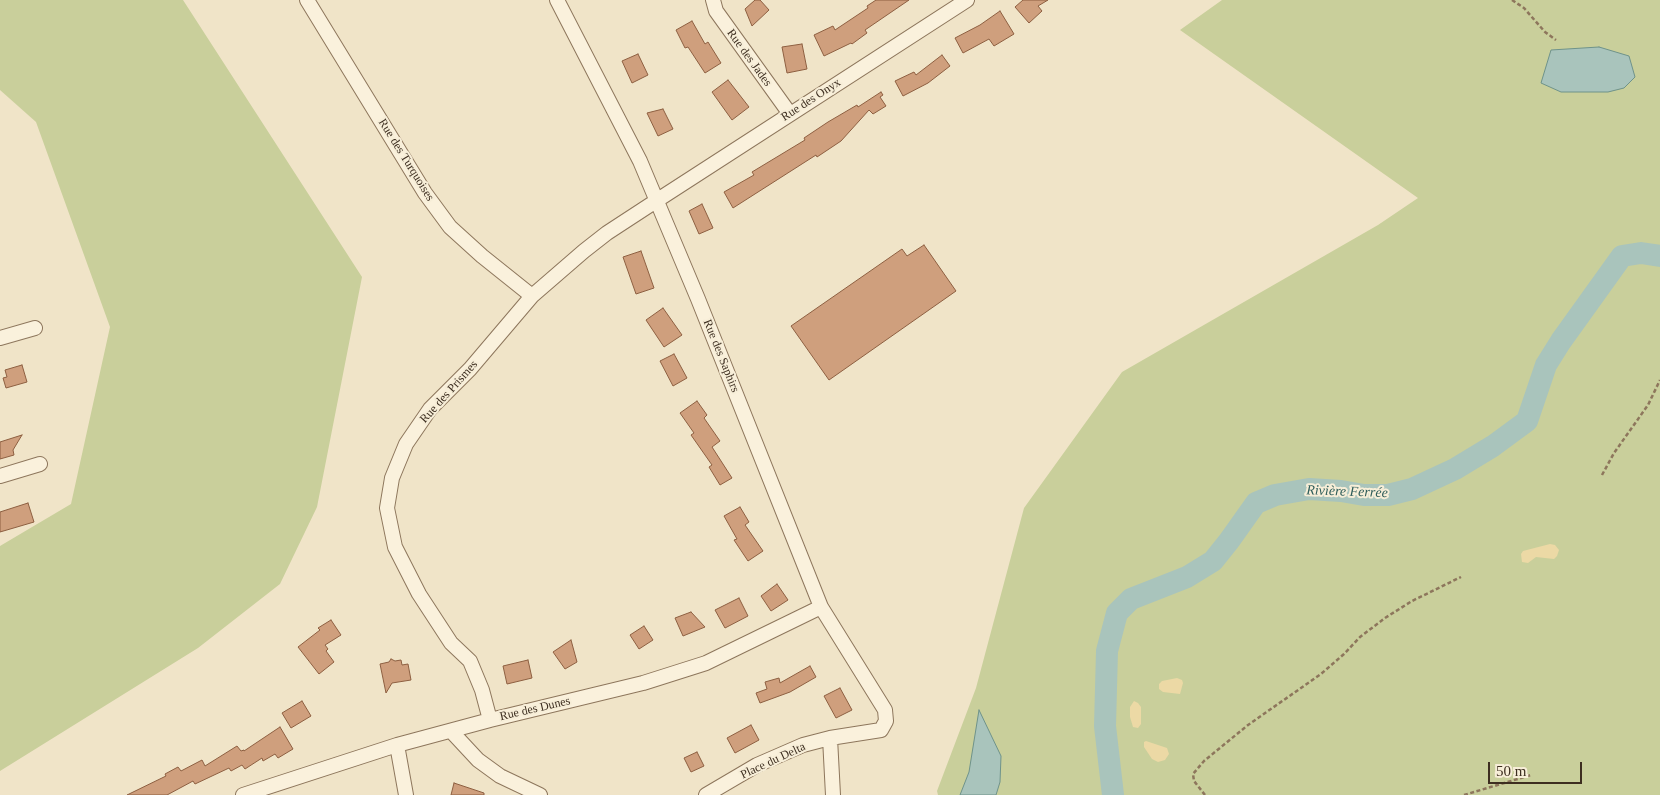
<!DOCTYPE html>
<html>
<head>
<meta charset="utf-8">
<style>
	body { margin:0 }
	#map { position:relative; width:1660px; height:795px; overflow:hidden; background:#f0e4c8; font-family:"Times New Roman",serif }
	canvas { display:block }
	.scale { position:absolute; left:1488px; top:762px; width:94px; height:22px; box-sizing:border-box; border:2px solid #3d2e20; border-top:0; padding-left:6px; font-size:15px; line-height:18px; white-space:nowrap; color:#3d2e20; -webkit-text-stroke:4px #f7eed8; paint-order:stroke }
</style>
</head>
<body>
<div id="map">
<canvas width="1660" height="795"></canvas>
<div class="scale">50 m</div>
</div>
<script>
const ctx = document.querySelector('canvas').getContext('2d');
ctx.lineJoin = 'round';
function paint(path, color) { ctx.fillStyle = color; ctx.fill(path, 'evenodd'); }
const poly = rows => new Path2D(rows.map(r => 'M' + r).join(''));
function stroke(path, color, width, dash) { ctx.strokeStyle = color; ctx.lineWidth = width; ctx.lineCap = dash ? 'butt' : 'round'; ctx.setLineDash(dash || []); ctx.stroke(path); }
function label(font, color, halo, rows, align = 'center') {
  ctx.font = font + ' "Times New Roman",serif'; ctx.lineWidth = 4; ctx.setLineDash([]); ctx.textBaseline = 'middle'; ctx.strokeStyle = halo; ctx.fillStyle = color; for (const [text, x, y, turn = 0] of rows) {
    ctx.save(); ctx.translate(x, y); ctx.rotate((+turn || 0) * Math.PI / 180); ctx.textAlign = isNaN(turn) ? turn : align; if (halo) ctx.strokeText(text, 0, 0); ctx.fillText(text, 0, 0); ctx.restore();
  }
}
const green = poly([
	[0,0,183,0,362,277,317,507,280,584,198,648,0,771,0,546,71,504,110,327,36,122,0,90],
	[1222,0,1660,0,1660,795,938,795,937,791,976,688,1024,508,1122,372,1378,225,1418,198,1180,30]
]);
const sand = poly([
	[1550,544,1555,545,1559,550,1557,556,1554,559,1536,557,1528,563,1522,562,1521,554,1523,551],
	[1177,678,1182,680,1183,683,1180,694,1163,692,1159,689,1159,684,1162,681],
	[1134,701,1138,703,1141,707,1141,724,1138,728,1133,727,1130,717,1130,707],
	[1146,741,1167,748,1169,754,1165,760,1158,762,1152,759,1144,747,1144,742]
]);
const water = poly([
	[1599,47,1629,56,1635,77,1624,88,1608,92,1561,92,1541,83,1551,50,1599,47],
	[979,710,1001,756,1000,782,996,795,960,795,969,772,979,710]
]);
const river = poly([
	[1113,795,1105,726,1107,651,1117,613,1131,599,1187,577,1213,561,1229,541,1256,503,1275,495,1309,489,1341,491,1364,495,1388,495,1412,489,1455,469,1493,446,1527,421,1546,365,1561,341,1622,256,1641,253,1660,256]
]);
const building = poly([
	[755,0,760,0,769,10,752,26,745,9,755,0],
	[876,0,909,0,865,30,867,33,852,44,851,43,824,56,814,35,833,26,835,30,868,8,867,6,876,0],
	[1023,0,1048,0,1038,6,1042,11,1029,23,1015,7,1023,0],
	[1000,11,1014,34,994,46,989,39,963,53,955,38,980,25,1000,11],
	[692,21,705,44,708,42,721,63,705,73,688,47,685,48,676,30,692,21],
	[802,44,807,69,787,73,782,47,802,44],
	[638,54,648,75,632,83,622,61,638,54],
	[942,55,950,66,928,83,903,96,895,81,914,72,916,75,942,55],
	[728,80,749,107,732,120,712,92,728,80],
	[881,92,883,95,880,97,886,106,873,114,869,110,841,141,817,157,816,155,733,208,724,192,754,175,752,172,805,140,804,138,828,122,857,105,858,107,881,92],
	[663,109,673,129,658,136,647,113,663,109],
	[702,204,713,228,699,234,689,211,702,204],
	[924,245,956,291,829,380,791,326,902,249,907,256,924,245],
	[641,251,654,288,636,294,623,257,641,251],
	[663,308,682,335,664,347,646,320,663,308],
	[674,354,687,378,673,386,660,361,674,354],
	[22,365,27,382,6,388,3,378,7,377,5,370,22,365],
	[697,401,707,415,704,418,720,441,712,447,732,478,720,485,709,467,712,465,691,435,694,433,680,413,697,401],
	[22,435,13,450,14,455,0,459,0,442,22,435],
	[28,503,34,522,0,532,0,512,28,503],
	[740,507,749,522,745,525,763,551,748,561,734,540,737,539,724,516,740,507],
	[777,584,788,600,771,611,761,596,777,584],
	[739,598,748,616,725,628,715,610,739,598],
	[691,612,705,627,683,636,675,618,691,612],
	[331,620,341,635,325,645,328,649,326,651,334,662,319,674,298,647,320,630,318,628,331,620],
	[644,626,653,640,639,649,630,635,644,626],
	[571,640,577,662,565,669,553,652,571,640],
	[391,659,395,661,401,660,402,665,408,664,411,680,392,683,386,693,380,664,389,662,391,659],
	[528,660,532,678,507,684,503,666,528,660],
	[810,666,816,677,790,692,760,703,756,693,767,689,765,682,779,678,780,683,810,666],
	[840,688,852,710,836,718,824,696,840,688],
	[302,701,311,716,291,728,282,713,302,701],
	[751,725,759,740,735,753,727,738,751,725],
	[280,727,293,749,278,758,275,754,263,761,262,758,245,769,242,765,231,771,229,768,195,784,193,781,167,795,127,795,166,776,165,774,178,767,181,771,202,760,205,766,237,746,241,751,244,750,244,751,280,727],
	[697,752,704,766,691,772,684,758,697,752],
	[454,783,484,793,484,795,451,795,454,783]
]);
const path = poly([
	[1512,0,1524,8,1545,32,1556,40],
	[1602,475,1614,453,1648,405,1660,380],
	[1205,795,1194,781,1193,774,1204,761,1248,725,1321,674,1344,654,1360,637,1385,618,1412,601,1461,577],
	[1464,795,1531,775]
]);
const minor = poly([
	[307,0,425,193,450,227,482,256,532,296],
	[557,0,640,161,698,299,821,607,885,710,886,721,881,730,830,738,803,745,757,765,706,795],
	[713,0,716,11,790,114],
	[0,338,35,328],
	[0,476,40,464],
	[490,720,482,690,470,661,451,643,419,594,395,547,387,508,392,478,406,444,430,409,470,369,532,296,584,251,607,233,656,201,967,0],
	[451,731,478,760,500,776,540,795],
	[830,738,833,795],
	[397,745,406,795],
	[243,795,397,745,490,720,643,683,706,663,821,607]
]);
const streetNames = [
	["Rue des Jades",749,58,54],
	["Rue des Onyx",811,100,-33],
	["Rue des Turquoises",406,160,58],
	["Rue des Saphirs",721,356,68],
	["Rue des Prismes",449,392,-48],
	["Rue des Dunes",535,709,-13],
	["Place du Delta",773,761,-25]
];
const waterNames = [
	["Rivière Ferrée",1347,492,2]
];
paint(green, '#c9cf9b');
paint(sand, '#ecd9a5');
paint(water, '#a9c4bc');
stroke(water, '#6f938a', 1);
stroke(river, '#a9c4bc', 22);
paint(building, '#cf9f7d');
stroke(building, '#8d5f41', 1);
stroke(minor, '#8d765c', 16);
stroke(path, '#8d765c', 2.5, [4, 2.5]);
stroke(minor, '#faf1dc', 14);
label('12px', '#3d2e20', '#f7eed8', streetNames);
label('italic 14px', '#2f5d5a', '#f7eed8', waterNames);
</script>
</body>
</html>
